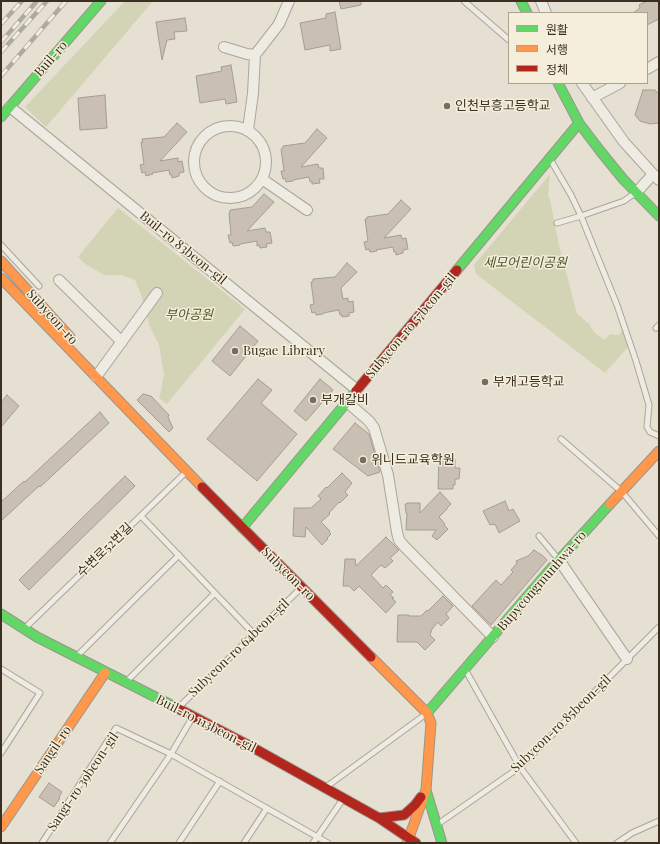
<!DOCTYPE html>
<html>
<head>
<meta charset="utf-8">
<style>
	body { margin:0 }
	#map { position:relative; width:660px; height:844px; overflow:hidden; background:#e5e0d2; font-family:"Playfair Display","Noto Sans KR",serif }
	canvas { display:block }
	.frame { position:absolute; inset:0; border:2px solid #3b2f22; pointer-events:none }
	.legend { position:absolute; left:508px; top:12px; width:140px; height:72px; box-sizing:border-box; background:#f5eeda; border:1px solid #aba290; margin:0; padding:5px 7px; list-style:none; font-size:12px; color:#3b2f22 }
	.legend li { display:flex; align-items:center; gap:8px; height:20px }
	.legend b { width:20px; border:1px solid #aba290 }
</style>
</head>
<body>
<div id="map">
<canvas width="660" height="844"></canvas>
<div class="frame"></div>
<ul class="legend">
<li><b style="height:5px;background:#63d668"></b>원활</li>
<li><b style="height:5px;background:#ff974d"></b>서행</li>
<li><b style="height:5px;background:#b3261e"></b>정체</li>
</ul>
</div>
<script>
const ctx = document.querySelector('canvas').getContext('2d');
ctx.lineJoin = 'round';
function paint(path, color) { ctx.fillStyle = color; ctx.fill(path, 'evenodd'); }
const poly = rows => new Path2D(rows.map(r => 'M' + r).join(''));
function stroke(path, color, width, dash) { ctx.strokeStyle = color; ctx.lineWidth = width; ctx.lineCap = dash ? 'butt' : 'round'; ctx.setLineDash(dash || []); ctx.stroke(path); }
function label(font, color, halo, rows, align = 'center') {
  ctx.font = font + ' "Playfair Display","Noto Sans KR",serif'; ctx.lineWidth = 3; ctx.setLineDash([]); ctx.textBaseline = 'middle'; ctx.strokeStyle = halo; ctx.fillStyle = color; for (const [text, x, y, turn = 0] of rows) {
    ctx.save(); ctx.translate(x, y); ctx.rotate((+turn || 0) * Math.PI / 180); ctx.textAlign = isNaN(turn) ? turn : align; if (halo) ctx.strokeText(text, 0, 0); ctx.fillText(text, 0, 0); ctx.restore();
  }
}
const green = poly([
	[125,1,153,1,46,127,25,107],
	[550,174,548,196,550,199,558,241,577,314,589,324,594,332,604,340,610,334,619,335,622,330,628,347,605,373,476,274,474,265],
	[118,208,245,309,167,404,159,398,161,391,164,374,159,345,150,327,142,297,135,280,121,275,104,275,85,264,78,257]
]);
const building = poly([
	[339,1,361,1,361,5,341,9,339,1],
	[647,1,659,1,659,19,647,25,647,13,633,13,640,8,639,5,647,1],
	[335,12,341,49,330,51,330,45,305,50,300,23,326,18,326,14,335,12],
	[185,18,187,31,174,32,175,39,167,40,162,60,156,22,185,18],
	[231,65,237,102,226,104,225,99,200,103,196,76,222,71,221,67,231,65],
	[643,90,655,90,659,94,659,123,650,124,640,121,635,115,643,90],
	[105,95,107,128,80,130,78,98,105,95],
	[177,123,187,132,160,161,178,158,178,162,182,161,184,172,179,173,179,176,172,178,172,175,170,175,169,170,152,173,153,174,146,176,145,172,142,173,140,165,144,164,141,142,143,142,142,139,164,137,177,123],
	[317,129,327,138,301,167,318,164,319,168,323,168,324,179,319,179,320,183,312,184,312,181,310,182,309,177,293,180,293,181,286,182,285,178,283,179,281,171,284,171,281,149,283,148,283,146,305,143,317,129],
	[264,194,274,202,247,231,265,228,266,232,270,232,272,243,266,244,267,247,260,248,259,245,257,246,257,241,240,244,240,245,233,246,232,242,230,243,228,235,231,235,229,213,230,212,230,210,252,207,264,194],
	[401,200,411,209,384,238,401,235,402,239,406,238,408,249,403,250,403,253,396,255,396,252,394,252,393,247,376,250,377,251,370,252,369,249,366,250,364,242,368,241,365,219,367,219,367,217,388,214,401,200],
	[347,263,357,272,341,288,343,299,348,298,348,302,353,301,354,312,349,313,349,316,342,317,342,315,340,315,339,310,323,313,323,314,316,315,315,312,312,313,310,305,314,304,311,282,313,282,313,279,335,277,347,263],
	[240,326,258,341,230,376,212,361,240,326],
	[258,379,272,390,261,403,297,434,257,481,207,439,258,379],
	[320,379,333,390,306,421,294,411,320,379],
	[143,394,151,396,169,415,168,417,173,428,169,432,137,400,143,394],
	[7,395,19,406,1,427,1,402,7,395],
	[100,412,109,423,40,487,39,486,1,521,1,502,24,481,25,482,100,412],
	[355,423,369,434,380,472,368,476,333,449,355,423],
	[439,455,453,455,454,460,455,459,455,468,460,468,459,479,455,479,455,485,453,485,453,489,438,489,439,455],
	[342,473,352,483,345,492,348,495,340,503,339,502,329,513,330,514,321,522,330,531,329,532,331,534,327,538,328,539,322,545,306,527,305,537,293,536,294,508,311,508,321,499,318,496,326,487,327,488,342,473],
	[125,476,135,486,29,590,19,580,125,476],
	[440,492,451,504,447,508,447,509,439,517,445,524,444,525,448,529,437,540,432,536,436,530,406,530,407,513,406,513,405,504,407,504,407,503,420,503,420,513,440,492],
	[505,501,509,511,513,509,520,521,499,533,495,524,493,525,492,524,490,525,483,511,505,501],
	[386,537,399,550,390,558,393,561,385,568,381,565,371,575,383,588,386,585,393,592,390,595,394,598,392,599,396,602,386,613,359,586,354,591,349,586,343,586,345,559,355,559,356,566,386,537],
	[534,550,540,554,542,555,547,560,491,625,472,606,496,580,501,585,513,572,511,570,517,563,516,561,528,556,534,550],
	[443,596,453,606,446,614,449,618,441,626,438,622,432,629,430,635,435,640,425,650,417,642,397,642,398,615,409,615,409,616,421,616,427,610,428,611,443,596],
	[49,783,62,792,59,797,60,798,54,807,39,797,49,783]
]);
const lane = poly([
	[464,1,509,40],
	[550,159,571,195,581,216,617,305,636,361,649,405,647,427,650,432,659,436],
	[557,223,581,216,624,201,635,193],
	[1,245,39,286],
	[656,328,659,325],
	[561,439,622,492,659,536],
	[141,516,254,634],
	[539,536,559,560],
	[25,628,186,472],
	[77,656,179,555],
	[1,669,40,693,1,753],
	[466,671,520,767,576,843],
	[127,681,215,593],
	[178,708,301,588],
	[326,787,426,714],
	[438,824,520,767,659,627],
	[42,843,116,728,171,754,328,843],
	[110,843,171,754,192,718],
	[179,843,220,781],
	[244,843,267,808],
	[313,843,343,799],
	[617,843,632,833,659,821]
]);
const street = poly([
	[541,1,546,13],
	[224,47,247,54,255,55],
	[647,69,659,62],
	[582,83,624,142,653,174],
	[592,98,620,83],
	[10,107,357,390],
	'194 162a36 36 0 1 1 72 0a36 36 0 1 1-72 0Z',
	[248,130,253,93,255,55,279,24,289,1],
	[262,179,307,210],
	[636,193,653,174,659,180],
	[59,280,122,342],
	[96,377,157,293],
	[347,402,369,421,374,428,388,475,397,532,399,540,404,546,493,637],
	[559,560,627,659]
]);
const fast = poly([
	[521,1,527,13],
	[558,83,579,123,601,152,623,179,659,216],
	[1,117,101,1],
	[457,270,579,123],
	[242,528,356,391],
	[1,614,37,637,177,708],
	[427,713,548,572,610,504],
	[426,790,442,843]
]);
const slow = poly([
	[1,261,70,337],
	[1,278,202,487],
	[610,504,659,451],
	[371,657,427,713,431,723,426,790,407,843],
	[1,827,105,673]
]);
const jam = poly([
	[356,391,457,270],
	[202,487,371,657],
	[177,708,250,746,379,818,416,843],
	[379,818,404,815,415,805,421,797]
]);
const rail = poly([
	[1,24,22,1],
	[1,42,37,1],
	[1,52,47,1],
	[1,76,66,1]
]);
const markers = [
	[447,106,4,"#766d60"],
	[235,351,4,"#766d60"],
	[485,382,4,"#766d60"],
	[313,400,4,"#766d60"],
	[363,460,4,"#766d60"]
];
const streetNames = [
	["Buil-ro",51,59,-49],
	["Buil-ro 83beon-gil",183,248,39],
	["Subyeon-ro",52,317,48],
	["Subyeon-ro 57beon-gil",411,326,-50],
	["수변로52번길",105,550,-44],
	["Subyeon-ro",288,574,45],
	["Bupyeongmunhwa-ro",542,581,-49],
	["Subyeon-ro 64beon-gil",239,648,-44],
	["Buil-ro 113beon-gil",206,724,27],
	["Subyeon-ro 85beon-gil",561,724,-44],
	["Sangil-ro",53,750,-56],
	["Sangi-ro 39beon-gil",83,782,-56]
];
const poiNames = [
	["인천부흥고등학교",455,106],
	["Bugae Library",243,351],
	["부개고등학교",493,382],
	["부개갈비",321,400],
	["위니드교육학원",371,460]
];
const parkNames = [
	["세모어린이공원",525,263],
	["부아공원",189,315]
];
paint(green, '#d3d4b5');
paint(building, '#c9bfb3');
stroke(building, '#a69c91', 1);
stroke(lane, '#aba59a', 7);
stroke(street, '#aba59a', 12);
stroke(fast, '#9b958a', 11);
stroke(slow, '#9b958a', 11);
stroke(jam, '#9b958a', 11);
stroke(lane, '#eeebe3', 5);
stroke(street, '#eeebe3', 10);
stroke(fast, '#63d668', 9);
stroke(slow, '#ff974d', 9);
stroke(jam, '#b3261e', 9);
stroke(rail, '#aeaaa2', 4.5);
stroke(rail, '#f5eeda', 3, [9]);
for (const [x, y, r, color] of markers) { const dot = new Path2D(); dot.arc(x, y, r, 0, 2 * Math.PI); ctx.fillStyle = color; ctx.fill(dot); stroke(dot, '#f5eeda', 1.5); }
label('13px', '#3b2f22', '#f5eeda', streetNames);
label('13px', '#3b2f22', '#f5eeda', poiNames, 'left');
label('italic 13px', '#495629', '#f5eeda', parkNames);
</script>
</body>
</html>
